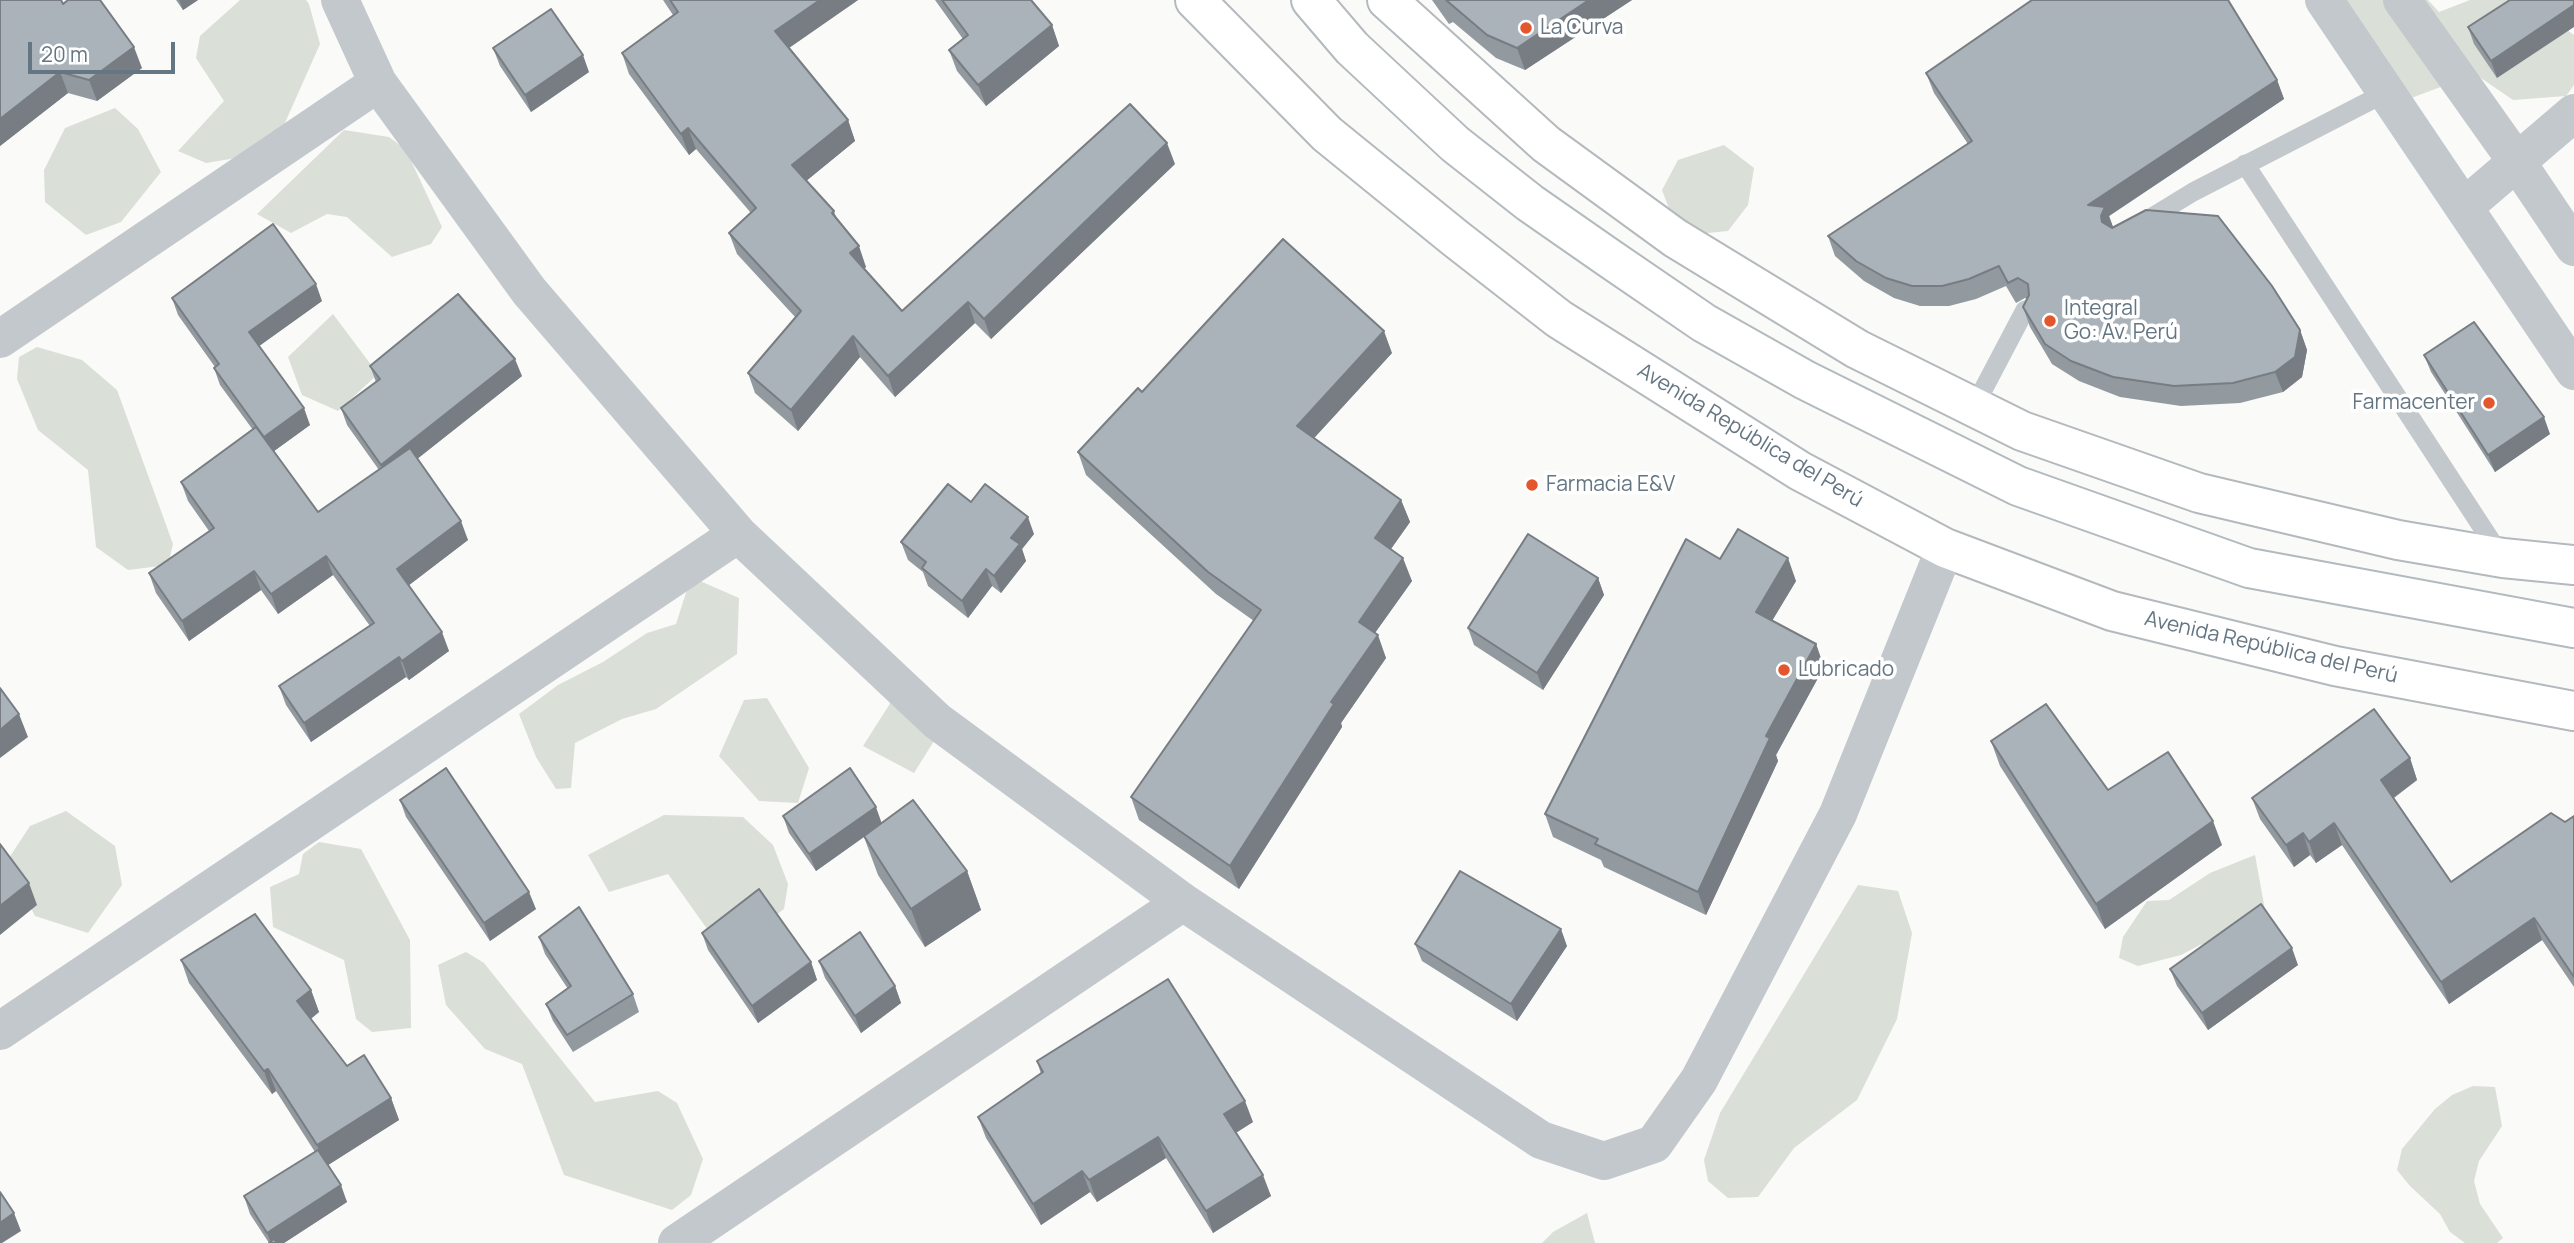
<!DOCTYPE html>
<html>
<head>
<meta charset="utf-8">
<style>
	body { margin:0 }
	#map { position:relative; width:2574px; height:1243px; overflow:hidden; background:#fafaf8; font-family:Manrope,sans-serif }
	canvas { display:block }
	.scale { position:absolute; left:28px; top:42px; width:147px; height:32px; box-sizing:border-box; border:4px solid #657683; border-top:0; padding-left:9px; font-size:21px; line-height:24px; white-space:nowrap; color:#657683; -webkit-text-stroke:5px #fff; paint-order:stroke }
</style>
</head>
<body>
<div id="map">
<canvas width="2574" height="1243"></canvas>
<div class="scale">20 m</div>
</div>
<script>
const ctx = document.querySelector('canvas').getContext('2d');
ctx.lineJoin = 'round';
function paint(path, color) { ctx.fillStyle = color; ctx.fill(path, 'evenodd'); }
const poly = rows => new Path2D(rows.map(r => 'M' + r).join(''));
function stroke(path, color, width, dash) { ctx.strokeStyle = color; ctx.lineWidth = width; ctx.lineCap = dash ? 'butt' : 'round'; ctx.setLineDash(dash || []); ctx.stroke(path); }
function label(font, color, halo, rows, align = 'center') {
  ctx.font = font + ' Manrope,sans-serif'; ctx.lineWidth = 7; ctx.setLineDash([]); ctx.textBaseline = 'middle'; ctx.strokeStyle = halo; ctx.fillStyle = color; for (const [text, x, y, turn = 0] of rows) {
    ctx.save(); ctx.translate(x, y); ctx.rotate((+turn || 0) * Math.PI / 180); ctx.textAlign = isNaN(turn) ? turn : align; if (halo) ctx.strokeText(text, 0, 0); ctx.fillText(text, 0, 0); ctx.restore();
  }
}
const green = poly([
	[240,0,306,0,309,4,320,44,272,152,206,163,178,151,224,101,196,58,200,36],
	[2312,0,2428,0,2439,12,2470,0,2524,0,2574,35,2574,85,2566,96,2513,100,2475,74,2406,100],
	[115,108,138,129,161,172,121,222,86,235,45,202,44,170,65,128],
	[344,130,389,137,406,150,442,227,431,244,392,257,347,217,327,214,291,233,257,214],
	[1724,145,1754,168,1748,205,1728,231,1697,234,1673,219,1662,190,1678,160],
	[333,314,378,374,338,411,302,395,288,357],
	[37,347,82,360,117,390,173,544,168,565,128,570,96,547,88,470,38,430,17,379,19,357],
	[691,577,739,598,737,654,656,709,622,719,575,743,571,788,556,789,536,757,519,714,558,685,603,662,647,633,676,624],
	[767,698,809,768,798,803,759,801,719,756,744,700],
	[891,702,934,741,914,773,863,746],
	[66,811,115,846,122,885,88,933,35,916,7,861,30,826],
	[664,815,743,817,773,845,788,884,784,909,752,933,715,940,668,874,609,892,588,855],
	[319,842,361,849,410,940,411,1028,372,1032,356,1019,344,960,273,927,270,887,299,874,303,854],
	[2255,855,2267,921,2221,940,2200,945,2181,955,2138,966,2119,958,2123,937,2147,901,2169,900,2210,873],
	[1858,885,1898,891,1912,933,1897,1019,1857,1100,1794,1148,1758,1197,1728,1198,1708,1181,1704,1160,1720,1113],
	[466,952,484,963,595,1102,658,1091,677,1103,703,1159,691,1195,672,1210,564,1175,522,1064,485,1049,446,1005,438,965],
	[2473,1086,2495,1087,2502,1126,2479,1161,2474,1181,2480,1204,2503,1238,2497,1243,2465,1243,2450,1232,2440,1214,2410,1186,2397,1170,2402,1149,2435,1109,2452,1095],
	[1587,1213,1595,1243,1542,1243,1553,1232]
]);
const lane = poly([
	[2245,164,2501,556],
	[2139,225,2193,192,2387,92],
	[1974,407,2025,310]
]);
const street = poly([
	[340,0,378,83,529,291,738,534,937,721,1183,902,1541,1140,1604,1161,1654,1144,1699,1080,1838,814,1945,548],
	[2324,0,2574,371],
	[2402,0,2517,162,2574,247],
	[2464,207,2574,113],
	[0,339,378,83],
	[0,1031,738,534],
	[677,1243,1183,902]
]);
const secondary = poly([
	[1311,0,1352,48,1455,144,1530,203,1609,258,1704,323,1805,380,2018,486,2249,568,2574,628]
]);
const highway = poly([
	[1195,0,1327,134,1455,238,1559,319,1800,471,1945,548,2112,611,2335,666,2574,711],
	[1387,0,1546,144,1675,238,1857,349,2022,431,2199,493,2398,540,2503,558,2574,565]
]);
const wall = poly([
	[0,0,63,4,142,68,97,101,68,93,0,146],
	[176,0,198,0,183,10],
	[663,0,858,0,789,48,848,120,855,141,806,181,834,211,837,220,866,267,864,269,902,311,1175,164,991,339,975,323,895,397,860,357,798,431,755,393,748,373,796,318,737,254,729,233,751,213,696,149,689,155,629,74,622,53,673,15],
	[935,0,1031,0,1052,25,1059,46,986,106,957,71,949,50,963,39],
	[1432,0,1632,0,1525,70,1496,58,1453,22,1449,24],
	[2510,0,2497,78,2474,44,2468,27],
	[493,48,589,72,531,112,500,66],
	[1926,73,2277,80,2284,99,2109,216,2113,227,2112,228,2300,330,2307,350,2302,377,2283,392,2240,403,2181,406,2120,397,2079,381,2052,364,2030,327,2023,307,2027,299,2025,298,2016,303,2006,286,1976,299,1949,306,1920,306,1894,298,1864,281,1835,256,1828,236,1968,144,1934,93],
	[172,298,322,301,259,346,310,425,274,451,318,512,379,470,347,425,341,408,376,382,370,366,522,376,417,459,468,540,409,585,449,651,409,680,406,677,311,742,286,705,279,686,370,626,333,575,278,614,261,590,189,641,156,593,149,573,209,531,188,501,181,482,253,430,220,385,214,368,215,367,178,315],
	[1392,353,1314,438,1401,500,1410,522,1391,549,1412,581,1375,633,1386,658,1341,723,1342,727,1239,889,1139,820,1131,797,1254,621,1216,594,1086,475,1078,452,1142,392],
	[2424,355,2550,434,2495,472,2431,372],
	[971,502,1034,534,1022,549,1026,561,1001,593,992,586,968,618,928,586,923,572,908,560,901,542],
	[1720,559,1796,581,1772,621,1816,644,1824,667,1776,755,1778,761,1706,915,1604,867,1601,860,1553,837,1545,814],
	[1598,578,1604,595,1543,690,1474,645,1468,628],
	[1991,741,2108,790,2222,845,2105,929,2000,766],
	[2410,758,2417,780,2394,798,2451,882,2565,822,2574,816,2574,987,2542,940,2449,1004,2342,845,2316,863,2310,855,2294,867,2260,819,2252,798],
	[400,800,536,909,490,941,406,817],
	[783,816,882,823,967,871,981,910,925,947,878,875,864,837,816,871,789,833],
	[702,933,811,962,817,980,758,1023,708,950],
	[539,937,633,994,639,1012,573,1052,553,1021,546,1004,568,989,545,954],
	[1415,944,1567,946,1517,1021,1422,961],
	[181,960,311,990,319,1012,311,1019,347,1066,391,1098,399,1120,328,1165,347,1202,284,1243,269,1243,250,1214,244,1196,315,1152,276,1091,272,1094,189,983],
	[819,961,895,986,901,1003,861,1033,825,978],
	[2298,965,2208,1030,2177,986,2170,969],
	[1037,1061,1253,1122,1236,1133,1271,1196,1213,1233,1166,1158,1097,1202,1090,1192,1041,1225,986,1138,978,1117,1041,1074]
]);
const shadedWall = poly([
	[179,0,198,0,183,10],
	[820,0,858,0,783,52,775,31],
	[1589,0,1632,0,1525,70,1517,48],
	[2574,5,2574,27,2497,78,2491,61],
	[1052,25,1059,46,986,106,978,85],
	[134,47,142,68,97,101,89,80],
	[583,55,589,72,531,112,525,95],
	[60,72,68,93,0,146,0,119],
	[2277,80,2284,99,2109,216,2113,227,2108,236,2088,205],
	[848,120,855,141,800,186,792,165],
	[688,128,696,149,689,155,681,134],
	[1167,143,1175,164,991,339,984,319],
	[859,246,866,267,857,274,850,253],
	[316,284,322,301,255,349,249,332],
	[968,302,975,323,895,397,888,376],
	[2300,330,2307,350,2302,377,2283,392,2275,372],
	[1384,331,1392,353,1305,448,1297,426],
	[853,336,860,357,798,431,791,410],
	[515,359,522,376,388,482,381,465],
	[304,408,310,425,270,454,264,437],
	[2544,417,2550,434,2495,472,2488,455],
	[1401,500,1410,522,1383,560,1375,538],
	[1028,517,1034,534,1022,549,1026,561,1001,593,994,576,1011,538],
	[461,521,468,540,404,589,397,569],
	[326,556,333,575,278,614,271,594],
	[1403,558,1412,581,1367,644,1359,622],
	[1788,558,1796,581,1764,634,1756,612],
	[986,569,992,586,968,618,962,601],
	[254,571,261,590,189,641,182,621],
	[1598,578,1604,595,1543,690,1537,673],
	[442,632,449,651,409,680,402,661],
	[1378,635,1386,658,1341,723,1342,727,1239,889,1230,866,1331,702],
	[1816,644,1824,667,1776,755,1778,761,1706,915,1698,892,1766,736],
	[399,657,406,677,311,742,304,723],
	[19,714,28,737,0,758,0,730],
	[2410,758,2417,780,2389,801,2381,780],
	[876,807,882,824,816,871,809,854],
	[2213,821,2222,845,2105,929,2096,904],
	[2334,823,2342,845,2316,863,2309,842],
	[2303,833,2310,855,2294,867,2286,845],
	[967,871,981,910,925,947,911,909],
	[29,883,37,905,0,935,0,906],
	[529,892,536,909,490,941,484,923],
	[2534,918,2542,940,2449,1004,2441,982],
	[1561,929,1567,946,1517,1021,1511,1004],
	[2292,948,2298,965,2208,1030,2202,1013],
	[811,962,817,980,758,1023,752,1006],
	[895,986,901,1003,861,1033,855,1016],
	[311,990,319,1012,305,1023,297,1001],
	[268,1069,276,1091,272,1094,264,1071],
	[391,1098,399,1120,325,1167,317,1145],
	[1245,1101,1253,1122,1232,1135,1224,1114],
	[1158,1137,1166,1158,1097,1202,1089,1180],
	[1082,1171,1090,1192,1041,1225,1033,1204],
	[1263,1175,1271,1196,1213,1233,1206,1211],
	[341,1185,347,1202,284,1243,271,1243,267,1233],
	[14,1213,21,1231,2,1243,0,1243,0,1223]
]);
const building = poly([
	[0,0,61,0,63,4,68,0,100,0,134,47,89,80,60,72,0,119,0,0],
	[670,0,820,0,775,31,848,120,792,165,834,211,832,213,859,246,850,253,902,311,1130,104,1167,143,984,319,968,302,888,376,853,336,791,410,748,373,801,311,729,233,756,208,688,128,681,134,622,53,678,12,670,0],
	[942,0,1031,0,1052,25,978,85,949,50,968,35,942,0],
	[1446,0,1589,0,1517,48,1487,35,1446,0],
	[2032,0,2228,0,2277,80,2088,205,2105,207,2101,216,2102,222,2112,228,2146,210,2218,216,2272,286,2300,330,2295,357,2275,372,2233,383,2174,386,2113,377,2071,361,2045,344,2023,307,2029,295,2028,284,2018,278,2008,283,1999,266,1969,279,1942,286,1912,286,1886,278,1856,261,1828,236,1972,141,1926,73,2032,0],
	[2510,0,2574,0,2574,5,2491,61,2468,27,2510,0],
	[551,9,583,55,525,95,493,48,551,9],
	[273,224,316,284,249,332,304,408,264,437,214,368,219,364,172,298,273,224],
	[1283,239,1384,331,1297,426,1401,500,1375,538,1403,558,1359,622,1378,635,1331,702,1334,704,1230,866,1131,797,1261,610,1208,572,1078,452,1138,388,1142,392,1283,239],
	[458,294,515,359,381,465,341,408,380,379,370,366,458,294],
	[2474,322,2544,417,2488,455,2424,355,2474,322],
	[256,427,318,512,410,448,461,521,397,569,442,632,402,661,399,657,304,723,279,686,374,623,326,556,271,594,254,571,182,621,149,573,214,528,181,482,256,427],
	[948,484,971,502,985,484,1028,517,1011,538,1020,544,994,576,986,569,962,601,922,568,926,562,901,542,948,484],
	[1738,529,1788,558,1756,612,1816,644,1766,736,1770,738,1698,892,1595,844,1598,839,1545,814,1686,539,1720,559,1738,529],
	[1528,534,1598,578,1537,673,1468,628,1528,534],
	[0,688,19,714,0,730,0,688],
	[2046,704,2108,790,2168,752,2213,821,2096,904,1991,741,2046,704],
	[2374,709,2410,758,2381,780,2451,882,2551,813,2565,822,2574,816,2574,977,2534,918,2441,982,2334,823,2309,842,2303,833,2286,845,2252,798,2374,709],
	[446,768,529,892,484,923,400,800,446,768],
	[850,768,876,807,809,854,783,816,850,768],
	[913,800,967,871,911,909,864,836,913,800],
	[0,844,29,883,0,906,0,844],
	[1460,871,1561,929,1511,1004,1415,944,1460,871],
	[759,889,811,962,752,1006,702,933,759,889],
	[2261,904,2292,948,2202,1013,2170,969,2261,904],
	[579,907,633,994,567,1035,546,1004,571,986,539,937,579,907],
	[255,914,311,990,297,1001,347,1066,364,1055,391,1098,317,1145,268,1069,264,1071,181,960,255,914],
	[860,932,895,986,855,1016,819,961,860,932],
	[1168,979,1245,1101,1224,1114,1263,1175,1206,1211,1158,1137,1089,1180,1082,1171,1033,1204,978,1117,1043,1072,1037,1061,1168,979],
	[318,1150,341,1185,267,1233,244,1196,318,1150],
	[0,1192,14,1213,0,1223,0,1192],
	[274,1239,277,1243,269,1243,274,1239]
]);
const markers = [
	[1526,28,7,"#e4572e"],
	[2050,321,7,"#e4572e"],
	[2489,403,7,"#e4572e"],
	[1532,485,7,"#e4572e"],
	[1784,670,7,"#e4572e"]
];
const poiNames = [
	["La Curva",1540,28],
	["Integral",2064,309],
	["Go: Av. Perú",2064,333],
	["Farmacenter",2475,403,"right"],
	["Farmacia E&V",1546,485],
	["Lubricado",1798,670]
];
const streetNames = [
	["Avenida República del Perú",1750,436,31],
	["Avenida República del Perú",2271,648,13]
];
paint(green, '#dadfd7');
stroke(secondary, '#b3babf', 42);
stroke(highway, '#b4b9bd', 42);
stroke(lane, '#c3c8cc', 19);
stroke(street, '#c3c8cc', 38);
stroke(secondary, '#fff', 38);
stroke(highway, '#fff', 38);
paint(wall, '#929a9f');
paint(shadedWall, '#777d82');
paint(building, '#aab3b9');
stroke(building, '#777d82', 2);
for (const [x, y, r, color] of markers) { const dot = new Path2D(); dot.arc(x, y, r, 0, 2 * Math.PI); ctx.fillStyle = color; ctx.fill(dot); stroke(dot, '#fff', 2.5); }
label('21px', '#657683', '#fff', poiNames, 'left');
label('21px', '#657683', '#fff', streetNames);
</script>
</body>
</html>
